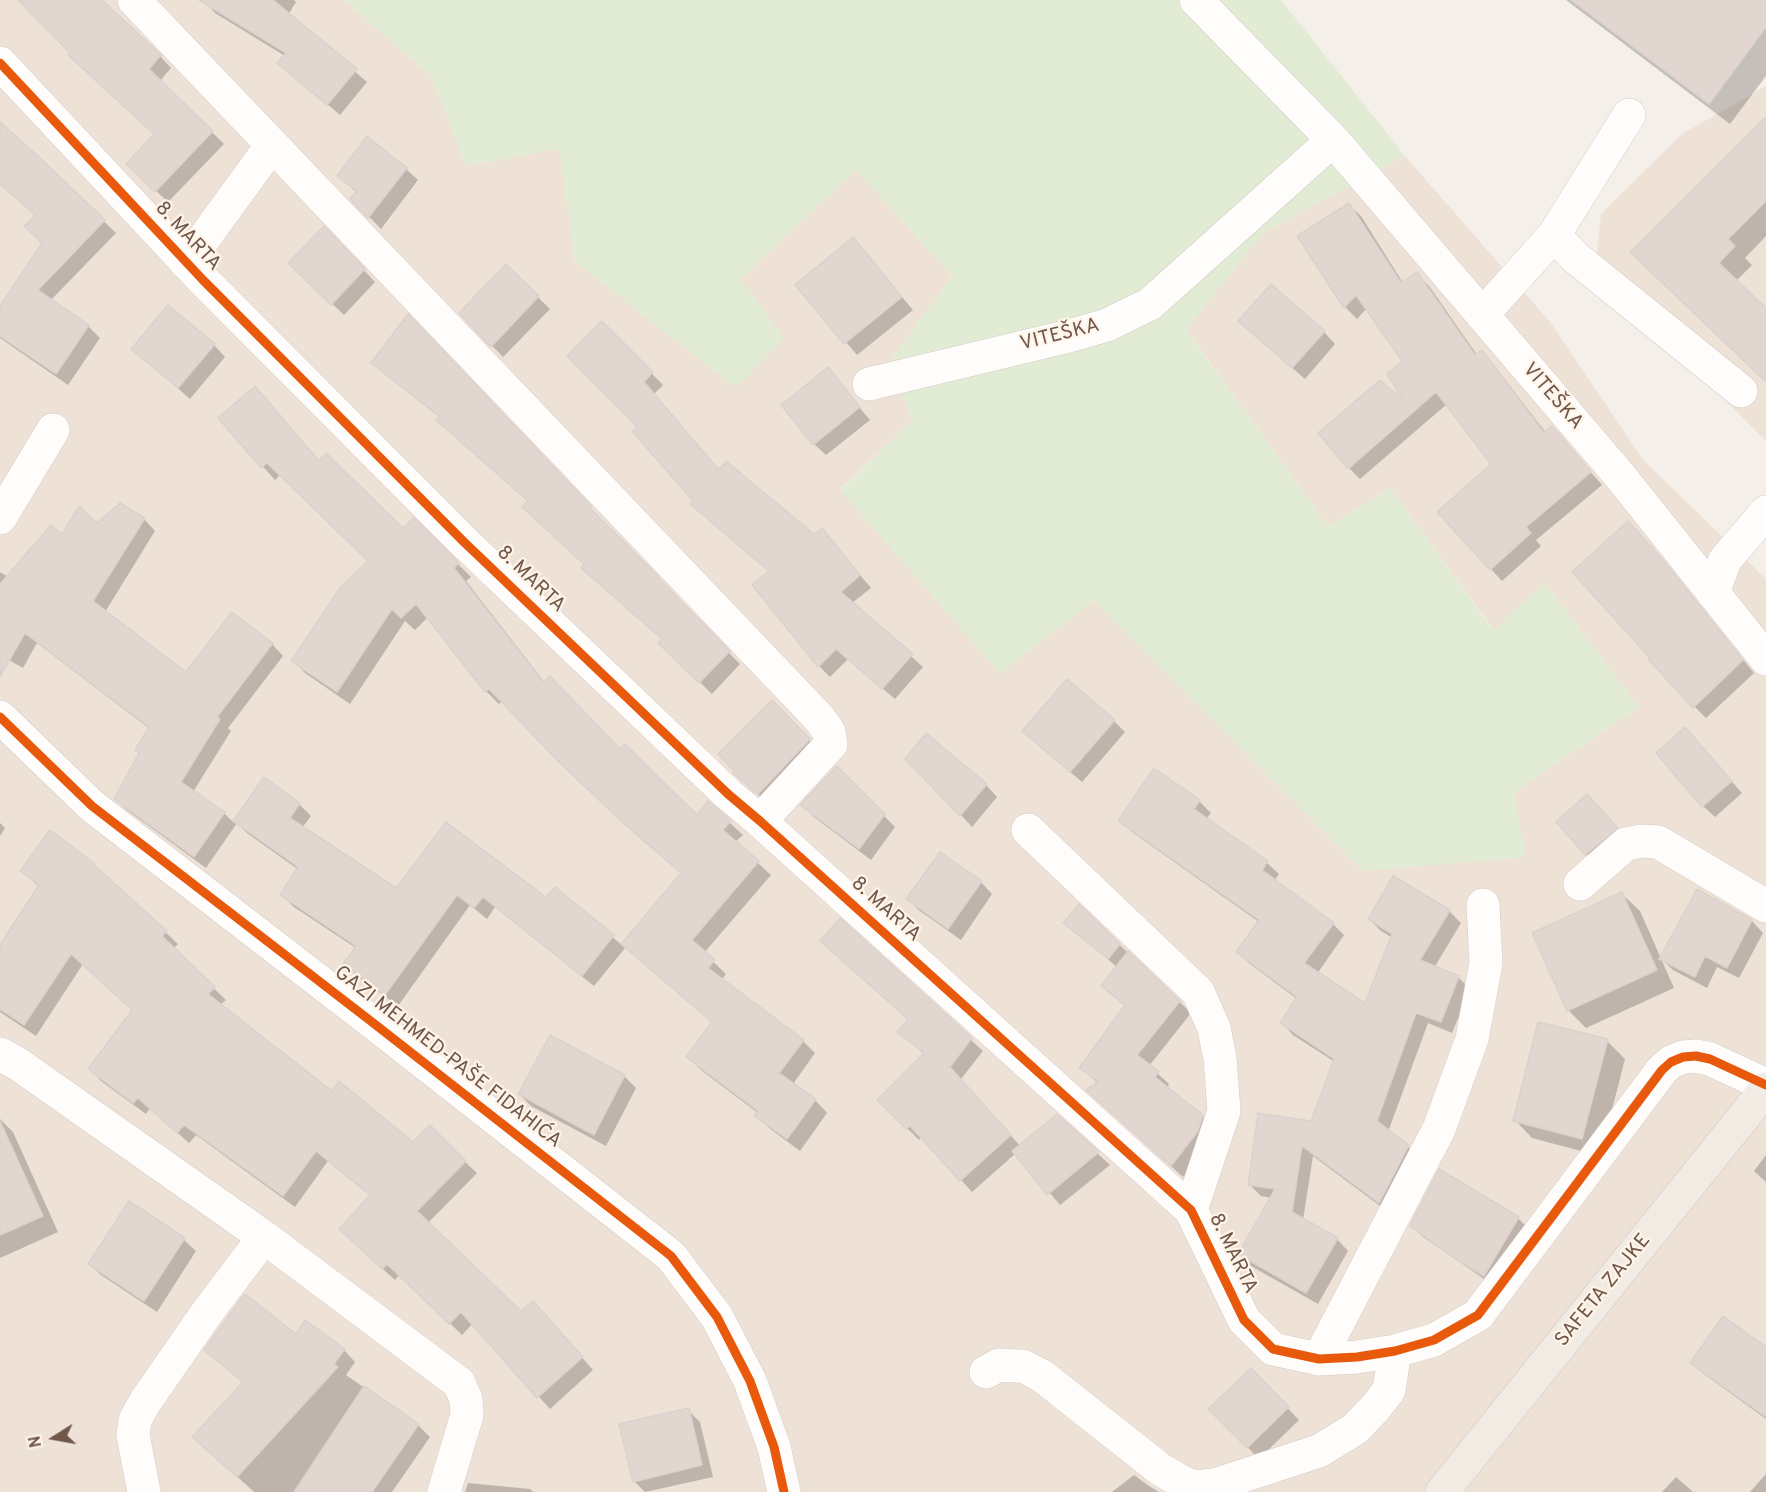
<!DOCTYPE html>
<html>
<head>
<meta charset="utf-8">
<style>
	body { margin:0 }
	#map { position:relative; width:1766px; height:1492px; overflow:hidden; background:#f5efe9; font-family:Overpass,sans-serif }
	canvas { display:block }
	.north { position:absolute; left:24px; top:1408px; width:60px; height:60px; -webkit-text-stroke:4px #fef4e8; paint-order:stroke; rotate:259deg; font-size:16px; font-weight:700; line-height:24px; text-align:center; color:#71564a }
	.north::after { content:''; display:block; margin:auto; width:21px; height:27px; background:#71564a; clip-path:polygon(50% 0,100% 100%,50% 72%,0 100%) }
</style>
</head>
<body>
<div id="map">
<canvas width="1766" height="1492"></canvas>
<div class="north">N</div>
</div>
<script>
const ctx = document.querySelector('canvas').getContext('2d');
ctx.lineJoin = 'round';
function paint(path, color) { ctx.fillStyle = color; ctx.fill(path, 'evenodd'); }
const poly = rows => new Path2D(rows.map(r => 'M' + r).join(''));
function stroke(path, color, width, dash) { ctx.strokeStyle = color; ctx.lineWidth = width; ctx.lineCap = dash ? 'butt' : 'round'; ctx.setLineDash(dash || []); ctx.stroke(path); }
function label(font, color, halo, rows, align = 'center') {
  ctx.font = font + ' Overpass,sans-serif'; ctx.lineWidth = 4.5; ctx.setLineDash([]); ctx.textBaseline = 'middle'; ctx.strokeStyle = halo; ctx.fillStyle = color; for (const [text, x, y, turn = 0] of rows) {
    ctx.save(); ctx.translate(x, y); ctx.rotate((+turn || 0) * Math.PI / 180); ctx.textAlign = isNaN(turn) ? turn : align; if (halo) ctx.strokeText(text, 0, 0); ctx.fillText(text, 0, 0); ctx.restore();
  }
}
const residential = poly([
	[0,0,344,0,432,77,466,166,559,148,575,262,741,279,856,169,952,276,888,364,913,420,840,489,1093,600,1363,871,1514,792,1639,707,1545,583,1494,630,1390,488,1328,526,1186,329,1263,233,1405,156,1550,322,1644,461,1766,579,1766,1492,0,1492],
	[1766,86,1766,441,1595,270,1601,214,1682,134]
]);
const green = poly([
	[344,0,1281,0,1405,156,1263,233,1186,330,1328,526,1390,488,1493,630,1545,583,1639,707,1514,792,1526,857,1363,871,1094,601,1000,674,840,490,913,420,888,364,952,276,856,170,741,279,784,338,736,388,575,262,559,149,466,166,432,77]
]);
const shadow = poly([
	[20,0,88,0,160,56,171,68,160,81,224,144,168,202,128,164,156,134],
	[204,0,294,0,296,2,288,15,367,82,340,115,279,63,285,56,215,13],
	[1566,0,1766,0,1766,76,1730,124],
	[1766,121,1766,236,1745,258,1752,265,1736,281,1766,310,1766,381,1649,269],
	[0,124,37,157,116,233,51,300,88,326,100,338,68,385,0,338,0,309,44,244,36,216,0,184],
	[406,169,418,180,381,229,352,199,357,193,339,176],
	[1349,205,1361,216,1403,283,1417,274,1429,286,1477,355,1482,352,1493,364,1546,433,1552,428,1602,485,1536,540,1541,546,1502,581,1491,569,1493,464,1447,404,1360,479,1349,468,1409,407,1404,362,1367,308,1357,319,1346,308,1299,236],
	[324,228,375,282,344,315,290,263],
	[853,239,913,310,857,355,798,285],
	[506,266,550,309,503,357,461,313],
	[602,323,663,385,654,394,720,471,814,536,822,530,871,588,852,603,923,667,895,699,848,659,830,677,819,666,770,572,692,504,695,501,639,427],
	[419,328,667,590,740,664,712,694,660,643,663,640,586,565,529,502,440,417,385,374,373,363],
	[1324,332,1335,344,1305,379,1252,333],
	[214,345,225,357,190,399,133,349],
	[827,369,870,420,826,455,814,444],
	[220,418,320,462,403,530,414,520,471,577,466,581,545,683,697,817,708,803,743,835,735,842,771,875,704,953,726,974,721,980,803,1041,815,1053,793,1084,815,1100,827,1113,800,1151,769,1128,756,1116,758,1113,701,1070,688,1057,714,1023,626,947,594,986,495,907,487,919,470,905,398,1006,357,976,345,964,356,948,294,907,282,895,299,870,247,833,237,823,206,868,127,810,115,799,141,754,150,729,37,643,23,668,0,655,0,572,8,577,62,537,97,525,144,519,155,531,105,612,186,674,272,644,283,656,228,728,231,731,193,792,224,813,234,823,264,779,299,804,311,816,302,828,396,890,546,899,555,889,622,945,682,874,633,832,560,761,502,701,499,704,486,691,428,617,415,630,405,621,350,704,305,673,293,660,370,561,281,474,275,480],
	[1640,535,1754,673,1706,718,1694,706],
	[772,702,821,752,770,805,746,784],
	[1114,721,1125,732,1082,782,1036,743],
	[1685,729,1742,793,1715,817,1703,806],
	[837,768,895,827,871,860,814,817,802,805],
	[986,785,997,797,972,827,961,815],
	[1199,801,1211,813,1206,819,1267,863,1279,874,1274,881,1333,924,1344,935,1317,974,1366,1005,1393,938,1381,931,1369,919,1449,911,1461,923,1434,968,1458,977,1470,989,1452,1033,1428,1023,1388,1132,1408,1147,1420,1158,1391,1214,1313,1156,1303,1220,1337,1239,1348,1251,1318,1304,1251,1266,1240,1254,1272,1198,1261,1196,1249,1184,1312,1123,1335,1062,1293,1035,1282,1023,1297,999,1249,963,1238,952,1259,922,1132,832,1120,821],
	[1598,808,1628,840,1598,865,1586,854],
	[0,823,5,828,0,836],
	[50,832,94,865,178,944,173,949,226,1000,220,1005,332,1093,413,1144,465,1162,477,1173,428,1223,521,1313,544,1314,593,1370,550,1409,473,1323,462,1335,400,1274,395,1280,352,1241,371,1196,328,1161,295,1207,196,1135,189,1143,150,1108,146,1114,101,1081,90,1069,134,1010,83,964,36,1036,0,1012,0,947,39,887,22,871],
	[981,882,992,894,961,940,920,911,908,899],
	[1697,891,1752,921,1763,933,1739,978,1717,967,1707,988,1673,970,1661,959],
	[1622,894,1640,911,1674,988,1586,1028,1568,1010],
	[1079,906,1191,1013,1149,1066,1169,1084,1167,1088,1202,1116,1214,1128,1209,1143,1183,1177,1100,1102,1098,1083,1081,1068,1126,1007,1103,986,1117,967,1065,923],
	[840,921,983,1051,961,1079,1020,1146,1057,1116,1110,1165,1060,1205,1016,1153,972,1192,922,1137,919,1140,879,1100,925,1055,899,1032,909,1020,822,941],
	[1607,1041,1625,1059,1600,1156,1532,1138,1515,1120],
	[624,1076,636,1088,606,1146,531,1106,519,1094],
	[0,1119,13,1132,58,1232,0,1258],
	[1766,1155,1766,1182,1754,1171],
	[129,1203,184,1240,196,1251,157,1312,101,1275,90,1264],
	[1518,1218,1530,1230,1496,1287,1423,1237,1412,1225],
	[296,1336,344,1350,355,1362,346,1375,418,1425,430,1437,392,1492,254,1492,206,1448,244,1383,206,1350],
	[1766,1349,1766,1419,1704,1374,1692,1362],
	[1251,1370,1299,1420,1259,1459,1210,1409],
	[688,1410,700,1422,713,1477,645,1492,634,1481],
	[1766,1474,1766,1492,1750,1492],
	[1134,1475,1149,1486,1159,1492,1112,1492],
	[1676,1477,1693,1492,1662,1492],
	[468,1483,530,1489,533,1492,465,1492]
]);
const building = poly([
	[18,0,102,0,161,55,149,69,213,131,155,192,126,164,154,134,68,55,70,53,18,0],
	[199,0,273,0,357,69,327,105,277,63,286,53,199,0],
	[1571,0,1766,0,1766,27,1709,104,1571,0],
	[1766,117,1766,201,1728,239,1735,246,1719,263,1766,308,1766,382,1630,252,1766,117],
	[0,122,38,156,105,220,38,290,89,325,56,374,0,336,0,306,42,243,24,226,35,215,0,184,0,122],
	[367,136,407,168,368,218,350,199,357,191,337,176,367,136],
	[1349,203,1401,283,1417,272,1475,355,1482,350,1544,433,1552,426,1591,472,1526,527,1531,533,1490,570,1437,512,1491,464,1436,392,1348,469,1318,433,1380,380,1404,401,1387,374,1402,361,1356,295,1344,308,1297,236,1349,203],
	[324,226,365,269,331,305,288,263,324,226],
	[853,237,902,297,844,344,795,285,853,237],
	[506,264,539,296,491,347,459,313,506,264],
	[1271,284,1325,331,1292,368,1238,321,1271,284],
	[168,305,215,344,178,388,131,349,168,305],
	[408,314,591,506,590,508,658,576,657,577,730,651,699,683,658,643,662,639,581,568,584,564,522,507,528,501,436,420,439,416,371,363,408,314],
	[602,321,653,372,644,382,719,470,726,461,814,534,822,528,860,575,841,592,913,654,882,689,836,649,818,667,752,585,769,571,690,504,693,501,632,431,637,427,567,356,602,321],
	[828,367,860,407,813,445,781,405,828,367],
	[255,386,319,461,326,453,403,528,414,518,459,563,454,568,543,682,550,676,620,749,625,744,697,815,708,801,731,821,723,830,759,861,692,940,715,960,708,968,804,1040,779,1073,816,1099,787,1139,754,1116,758,1111,686,1057,712,1022,621,944,681,873,619,819,559,762,489,689,485,692,416,604,401,618,392,609,337,692,291,661,340,588,368,561,267,463,261,468,218,418,255,386],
	[120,503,145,518,93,601,186,672,232,612,273,643,217,717,220,719,181,782,225,812,194,857,114,799,139,753,135,750,149,727,25,633,0,677,0,584,51,525,62,534,79,506,97,523,120,503],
	[1628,521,1663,560,1743,660,1693,708,1648,659,1650,658,1572,572,1628,521],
	[1067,679,1115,720,1070,772,1022,731,1067,679],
	[772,700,810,739,758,794,733,773,734,771,718,754,772,700],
	[1685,727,1732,781,1702,807,1656,753,1685,727],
	[926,733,987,784,960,816,905,759,926,733],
	[837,766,885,814,859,849,800,805,837,766],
	[1154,768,1200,800,1194,809,1268,861,1262,870,1334,923,1304,963,1365,1003,1392,934,1368,919,1393,876,1450,910,1420,960,1459,976,1441,1022,1416,1013,1377,1121,1409,1145,1379,1203,1302,1146,1292,1212,1338,1238,1306,1293,1238,1254,1275,1189,1248,1185,1258,1114,1256,1113,1311,1121,1334,1059,1280,1023,1297,997,1236,952,1259,920,1118,821,1154,768],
	[264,777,300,803,290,818,396,888,446,822,546,897,555,887,614,935,582,976,483,897,474,908,457,895,385,995,343,964,356,946,280,895,298,867,233,821,264,777],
	[1587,794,1618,828,1585,855,1556,822,1587,794],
	[50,830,95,864,94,865,167,931,162,936,215,987,208,994,332,1091,339,1081,413,1142,430,1125,466,1161,417,1211,521,1311,533,1301,583,1357,537,1398,461,1312,449,1324,387,1264,382,1269,339,1229,370,1195,316,1151,283,1196,184,1125,177,1133,138,1098,133,1103,88,1069,132,1010,71,954,24,1025,0,1009,0,945,39,885,20,871,50,830],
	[940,852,982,881,948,929,906,899,940,852],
	[1697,889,1752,920,1727,968,1705,956,1695,977,1659,959,1697,889],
	[1622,892,1657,970,1567,1011,1532,933,1622,892],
	[1079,904,1120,944,1108,959,1063,923,1079,904],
	[840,918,972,1038,950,1067,1011,1135,960,1181,910,1126,906,1129,877,1100,924,1053,897,1032,908,1019,820,941,840,918],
	[1128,951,1180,1001,1137,1055,1159,1071,1155,1077,1203,1115,1198,1131,1171,1166,1086,1090,1098,1081,1079,1068,1125,1005,1101,986,1128,951],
	[1538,1022,1608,1039,1582,1139,1513,1121,1538,1022],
	[550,1035,625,1075,594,1135,518,1094,550,1035],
	[1057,1114,1099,1152,1047,1195,1012,1151,1057,1114],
	[0,1121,43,1216,0,1235,0,1121],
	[1439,1169,1519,1217,1484,1276,1451,1256,1410,1226,1439,1169],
	[129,1201,185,1238,144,1301,88,1264,129,1201],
	[245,1294,296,1334,305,1320,345,1349,334,1364,338,1367,237,1477,192,1437,243,1382,204,1350,245,1294],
	[1723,1316,1766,1347,1766,1417,1690,1363,1723,1316],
	[1251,1368,1289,1407,1247,1448,1208,1409,1251,1368],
	[364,1386,419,1424,372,1492,294,1492,364,1386],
	[689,1408,702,1465,633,1482,619,1424,689,1408]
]);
const minor = poly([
	[134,0,820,719,829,732,831,744,760,821],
	[1196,0,1333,140,1620,476,1766,659],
	[0,63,203,280,464,542,728,794,760,821,1191,1210,1244,1320,1273,1349,1319,1359,1357,1357,1395,1351,1434,1340,1478,1315,1662,1070,1671,1062,1683,1057,1696,1056,1710,1059,1766,1085],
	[1554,235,1576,258,1741,391],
	[186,263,272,145],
	[1482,315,1554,235,1629,115],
	[869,384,1069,336,1107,325,1150,304,1333,140],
	[0,518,53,430],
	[1713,593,1725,560,1766,512],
	[0,717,92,806,372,1022,671,1256,717,1317,750,1381,774,1447,784,1492],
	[1028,830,1198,992,1214,1028,1220,1058,1224,1111,1191,1210],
	[1580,884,1626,844,1641,841,1658,842,1766,906],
	[0,1054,18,1064,264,1237,459,1383,466,1399,467,1415,444,1492],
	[1319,1359,1439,1129,1472,1039,1486,963,1483,905],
	[986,1372,999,1365,1017,1366,1023,1366,1042,1376,1160,1469,1180,1481,1195,1487,1215,1485,1319,1451,1355,1429,1376,1407,1389,1390,1395,1351],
	[144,1492,133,1435,135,1420,145,1402,206,1314,264,1237]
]);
const major = poly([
	[1442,1492,1766,1089]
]);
const cycleway = poly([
	[0,63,203,280,464,542,728,794,760,821,1191,1210,1244,1320,1273,1349,1319,1359,1357,1357,1395,1351,1434,1340,1478,1315,1662,1070,1671,1062,1683,1057,1696,1056,1710,1059,1766,1085],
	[0,717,92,806,372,1022,671,1256,717,1317,750,1381,774,1447,784,1492]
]);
const streetNames = [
	["8. MARTA",187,237,47],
	["VITEŠKA",1060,336,-14],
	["VITEŠKA",1552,397,49],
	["8. MARTA",530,580,44],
	["8. MARTA",885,910,42],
	["GAZI MEHMED-PAŠE FIDAHIĆA",447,1058,38],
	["8. MARTA",1232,1254,64],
	["SAFETA ZAJKE",1604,1291,-51]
];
paint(residential, '#eee1d6');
paint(green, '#e2ebd4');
paint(shadow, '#0003');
paint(building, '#e1d7d0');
stroke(building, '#ddd2cb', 1.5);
stroke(minor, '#d4ccc7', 34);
stroke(major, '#d4cbc5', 34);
stroke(minor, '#fefdfc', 33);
stroke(major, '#f1ebe4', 33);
stroke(cycleway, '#e8590c', 9);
label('20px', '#71564a', '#fef4e8', streetNames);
</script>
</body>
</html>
